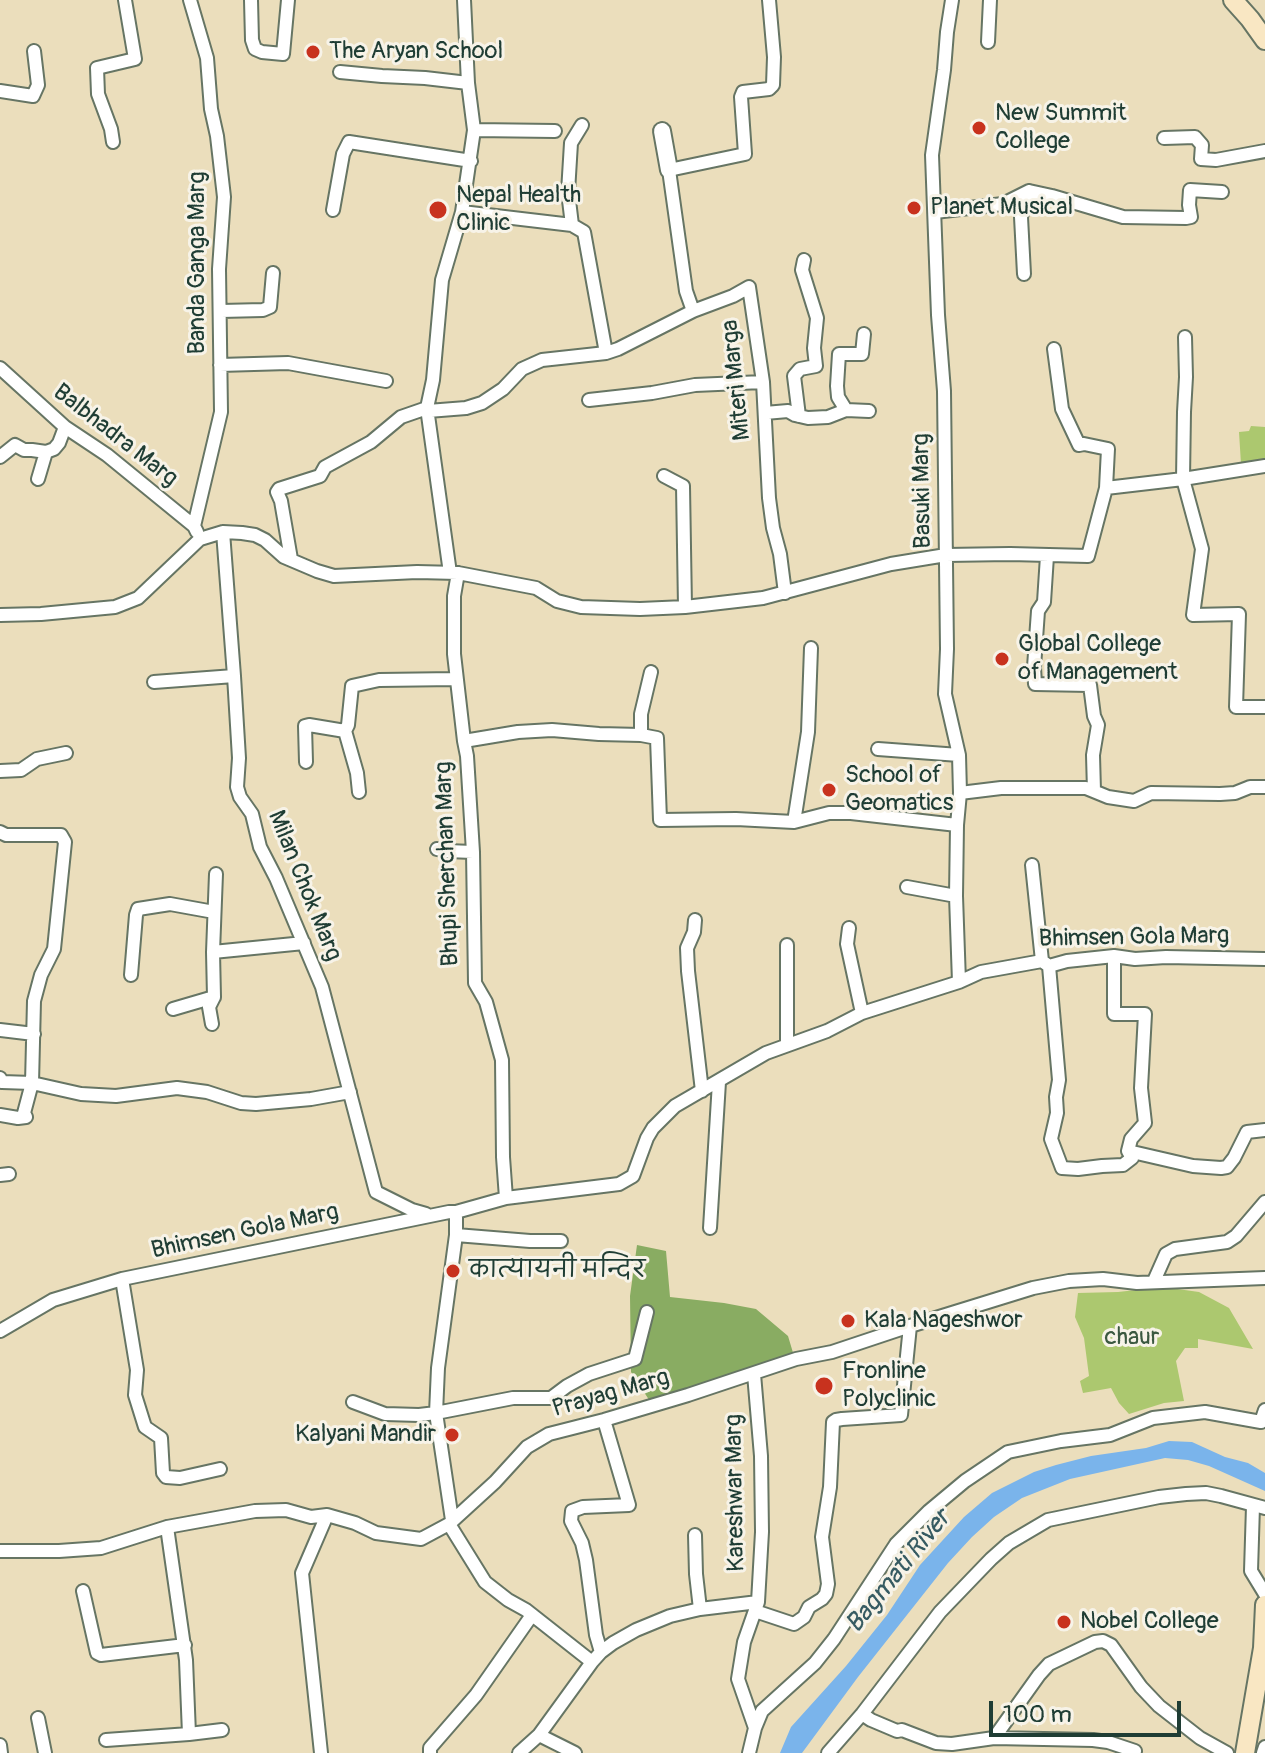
<!DOCTYPE html>
<html>
<head>
<meta charset="utf-8">
<style>
	body { margin:0 }
	#map { position:relative; width:1265px; height:1753px; overflow:hidden; background:#ebdebc; font-family:Pangolin,sans-serif }
	canvas { display:block }
	.scale { position:absolute; left:989px; top:1701px; width:192px; height:36px; box-sizing:border-box; border:4px solid #1f3d34; border-top:0; padding-left:10px; font-size:24px; line-height:28px; white-space:nowrap; color:#1f3d34; -webkit-text-stroke:6px #f7f3e8; paint-order:stroke }
</style>
</head>
<body>
<div id="map">
<canvas width="1265" height="1753"></canvas>
<div class="scale">100 m</div>
</div>
<script>
const ctx = document.querySelector('canvas').getContext('2d');
ctx.lineJoin = 'round';
function paint(path, color) { ctx.fillStyle = color; ctx.fill(path, 'evenodd'); }
const poly = rows => new Path2D(rows.map(r => 'M' + r).join(''));
function stroke(path, color, width, dash) { ctx.strokeStyle = color; ctx.lineWidth = width; ctx.lineCap = dash ? 'butt' : 'round'; ctx.setLineDash(dash || []); ctx.stroke(path); }
function label(font, color, halo, rows, align = 'center') {
  ctx.font = font + ' Pangolin,"Playpen Sans Deva",sans-serif'; ctx.lineWidth = 6; ctx.setLineDash([]); ctx.textBaseline = 'middle'; ctx.strokeStyle = halo; ctx.fillStyle = color; for (const [text, x, y, turn = 0] of rows) {
    ctx.save(); ctx.translate(x, y); ctx.rotate((+turn || 0) * Math.PI / 180); ctx.textAlign = isNaN(turn) ? turn : align; if (halo) ctx.strokeText(text, 0, 0); ctx.fillText(text, 0, 0); ctx.restore();
  }
}
const green = poly([
	[1251,426,1265,427,1265,465,1241,464,1239,432,1249,431],
	[1163,1287,1199,1292,1229,1308,1253,1349,1198,1339,1198,1348,1185,1348,1176,1361,1184,1401,1164,1403,1129,1414,1119,1403,1111,1388,1083,1393,1080,1381,1089,1376,1084,1338,1075,1317,1078,1293,1118,1292]
]);
const forest = poly([
	[637,1245,666,1251,670,1297,724,1303,756,1309,788,1336,794,1356,653,1406,631,1372,630,1296]
]);
const water = poly([
	[1169,1441,1192,1442,1225,1457,1248,1463,1265,1473,1265,1491,1209,1466,1188,1460,1165,1458,1070,1479,1022,1498,994,1517,972,1537,948,1563,858,1677,802,1753,780,1753,791,1727,846,1666,887,1615,920,1565,964,1517,992,1493,1034,1472,1056,1465,1091,1456,1146,1448]
]);
const minor = poly([
	[190,0,207,58,211,109,217,136,224,197,219,269,221,412,194,526],
	[251,0,252,40,255,49,262,52,283,54,288,0],
	[952,0,947,32,944,70,932,155,938,315,944,391,947,649,945,694,959,755,960,793,957,825,956,896,959,982],
	[988,42,990,0],
	[340,72,382,76,425,78,468,83],
	[0,91,33,96,38,85,34,51],
	[474,130,555,131],
	[1164,138,1195,137,1202,145,1201,159,1216,160,1265,151],
	[113,142,111,129,98,94,97,68,135,59,125,0],
	[333,210,343,154,349,142,471,161],
	[462,212,572,225,584,232,606,353],
	[935,212,1003,204,1029,191,1052,196,1123,217,1186,218,1191,217,1189,205,1190,190,1222,192],
	[572,225,568,192,571,143,582,125],
	[1024,274,1021,217,1029,191],
	[221,311,263,310,270,307,273,273],
	[693,311,686,291,669,170,745,154,741,97,743,92,769,89,773,85,774,57,769,0],
	[1185,337,1186,377,1184,412,1183,479,1202,549,1193,615,1239,614,1236,707,1265,707],
	[1054,349,1062,409,1079,445,1084,444,1108,449,1106,488],
	[220,365,288,363,386,381],
	[0,368,65,427,107,455,194,526,197,532],
	[589,400,652,393,695,385,763,382],
	[846,410,838,397,837,386,839,354,862,354,864,334],
	[428,411,466,408,482,403,503,389,522,369,542,360,606,353,618,349,693,311,733,296,749,287,763,382,769,498,773,528,780,554,785,593],
	[765,413,788,411,795,415,808,418,828,417,846,410,869,411],
	[799,416,794,376,800,369,816,366,814,348,817,318,802,270,804,260],
	[0,457,15,445,24,450,32,450,46,452,54,449,59,443,65,427],
	[664,476,683,486,685,607],
	[38,479,46,452],
	[223,532,234,676,239,758,237,787,240,797,252,814,260,847,276,878,322,987,376,1192,412,1210,426,1214],
	[1047,556,1044,602,1038,611,1034,667,1035,684,1090,685,1094,716,1098,725,1093,755,1094,791],
	[291,559,281,501,277,492,279,489,320,476,325,467,371,442,401,417,427,408],
	[450,573,427,408,433,380,442,280,462,212,474,130,468,83,464,0],
	[458,573,454,596,454,654,464,741,467,756,473,852,475,983,486,1002,502,1060,503,1157,506,1198],
	[0,615,41,614,115,607,138,598,200,539,223,532,242,533,255,535,265,540,284,557,317,571,334,576,417,572,458,573,536,588,557,601,581,607,640,609,685,607,763,598,891,564,946,555,1010,554,1088,556,1106,488,1183,479,1265,466],
	[154,682,234,676],
	[345,731,357,773,359,792],
	[641,735,641,714,651,672],
	[464,741,518,732,552,730,599,734,641,735,657,738,660,820,736,819,794,822,829,813,851,813,957,825],
	[878,749,959,755],
	[306,762,305,726,309,725,345,731,348,725,352,686,379,680,456,679],
	[0,771,21,770,37,759,66,753],
	[960,793,1001,788,1086,788,1108,797,1134,801,1151,793,1220,794,1235,793,1250,787,1265,787],
	[794,822,808,732,811,648],
	[0,832,6,835,61,835,65,842,54,949,41,975,34,1001,32,1083,24,1113,26,1117,18,1118,0,1115],
	[437,849,447,851,473,852],
	[1032,865,1042,961],
	[907,887,956,896],
	[695,920,694,932,687,948,688,971,702,1091],
	[849,928,847,944,862,1013],
	[213,952,216,874],
	[1114,956,1114,1014,1145,1014,1141,1088,1145,1123,1131,1139,1128,1151],
	[1049,966,1059,1080,1056,1097,1057,1113,1051,1139,1062,1168,1078,1169,1102,1166,1123,1165,1132,1158,1128,1151,1193,1166,1221,1168,1227,1167,1234,1158,1247,1132,1265,1130],
	[131,975,136,915,138,909,170,904,214,912],
	[173,1009,214,997,213,952,304,943],
	[212,1024,209,1007,214,997],
	[0,1030,34,1034],
	[787,1045,787,945],
	[0,1078,2,1082,32,1083,81,1094,116,1096,177,1088,207,1092,241,1103,256,1104,311,1099,350,1092],
	[0,1175,9,1174],
	[456,1212,456,1235,438,1368,436,1413,513,1398,551,1398,567,1386,589,1374,635,1359,647,1312],
	[710,1228,719,1082],
	[456,1235,530,1241,561,1241],
	[122,1279,137,1370,135,1395,145,1427,161,1438,163,1473,166,1477,180,1478,220,1469],
	[1154,1281,1166,1254,1175,1249,1227,1242,1236,1236,1265,1202],
	[0,1331,53,1300,122,1279,449,1212,456,1212,506,1198,619,1184,633,1176,647,1138,653,1128,675,1106,766,1053,827,1031,862,1013,959,982,981,972,1042,961,1049,966,1067,961,1114,956,1135,959,1166,957,1265,959],
	[754,1374,761,1456,762,1532,758,1602,744,1642,738,1679,755,1728],
	[353,1402,385,1414,419,1415,436,1413,452,1520],
	[1253,1506,1251,1571,1265,1594],
	[449,1524,485,1582,508,1600,526,1610,592,1662],
	[695,1535,696,1574,700,1609],
	[0,1551,59,1551,101,1548,167,1527,255,1511,286,1510,311,1517,327,1515,355,1523,376,1533,421,1539,449,1524,495,1482,527,1447,549,1434,604,1420,688,1395,796,1359,832,1352,910,1326,1033,1288,1069,1281,1103,1279,1137,1283,1265,1278],
	[83,1591,97,1653,101,1655,185,1645],
	[755,1611,794,1624,804,1617,809,1607,822,1599,826,1594,828,1584,822,1537,830,1487,833,1422,836,1420,842,1419,901,1415,910,1326],
	[601,1652,596,1635,586,1560,582,1543,571,1521,572,1511,583,1507,629,1505,604,1420],
	[862,1714,871,1720,897,1731,902,1730,936,1743,952,1744,994,1738,1039,1675,1049,1664,1095,1642,1103,1641,1111,1645,1141,1687,1159,1706,1200,1738,1227,1753],
	[38,1718,45,1753],
	[189,1734,222,1730],
	[539,1735,575,1753],
	[994,1738,1093,1740,1108,1742,1135,1751],
	[106,1740,189,1734,186,1660,167,1527],
	[0,1745,1,1753],
	[321,1753,302,1573,327,1515],
	[430,1753,430,1748,476,1695,532,1615],
	[519,1753,539,1735,592,1662,601,1652,613,1643,636,1630,670,1616,700,1609,758,1602],
	[749,1753,755,1728,762,1711,815,1663,834,1639,896,1544,929,1511,965,1481,1008,1452,1061,1441,1110,1435,1153,1418,1205,1412,1261,1422,1265,1410],
	[828,1753,862,1714,940,1612,991,1559,1009,1543,1048,1520,1159,1497,1186,1494,1206,1493,1221,1496,1265,1508],
	[1263,1753,1265,1747]
]);
const tertiary = poly([
	[662,131,669,170]
]);
const secondary = poly([
	[1233,0,1250,19,1265,40],
	[1245,1753,1263,1648,1265,1605]
]);
const markers = [
	[313,52,8,"#c8321e"],
	[979,128,8,"#c8321e"],
	[914,208,8,"#c8321e"],
	[438,210,10,"#c8321e"],
	[1002,659,8,"#c8321e"],
	[829,790,8,"#c8321e"],
	[453,1271,8,"#c8321e"],
	[848,1321,8,"#c8321e"],
	[824,1386,10,"#c8321e"],
	[452,1435,8,"#c8321e"],
	[1064,1622,8,"#c8321e"]
];
const poiNames = [
	["The Aryan School",329,52],
	["New Summit",995,114],
	["College",995,142],
	["Nepal Health",456,196],
	["Clinic",456,224],
	["Planet Musical",930,208],
	["Global College",1018,645],
	["of Management",1018,673],
	["School of",845,776],
	["Geomatics",845,804],
	["कात्यायनी मन्दिर",469,1271],
	["Kala Nageshwor",864,1321],
	["Fronline",842,1372],
	["Polyclinic",842,1400],
	["Kalyani Mandir",436,1435,"right"],
	["Nobel College",1080,1622]
];
const streetNames = [
	["Banda Ganga Marg",198,263,-90],
	["Miteri Marga",737,380,-96],
	["Balbhadra Marg",115,436,38],
	["Basuki Marg",923,491,-91],
	["Bhupi Sherchan Marg",448,864,-92],
	["Milan Chok Marg",304,886,68],
	["Bhimsen Gola Marg",1134,938,-1],
	["Bhimsen Gola Marg",245,1232,-12],
	["Prayag Marg",611,1394,-16],
	["Kareshwar Marg",736,1493,-91]
];
const parkNames = [
	["chaur",1132,1338]
];
const waterNames = [
	["Bagmati River",899,1572,-51]
];
paint(green, '#acc86f');
paint(forest, '#89ac62');
paint(water, '#7ab4eb');
stroke(minor, '#667564', 16);
stroke(tertiary, '#667564', 20);
stroke(secondary, '#667564', 22);
stroke(minor, '#fff', 12);
stroke(tertiary, '#fff', 16);
stroke(secondary, '#f9e7c3', 18);
for (const [x, y, r, color] of markers) { const dot = new Path2D(); dot.arc(x, y, r, 0, 2 * Math.PI); ctx.fillStyle = color; ctx.fill(dot); stroke(dot, '#f7f3e8', 3); }
label('24px', '#1f3d34', '#f7f3e8', poiNames, 'left');
label('24px', '#1f3d34', '#f7f3e8', streetNames);
label('24px', '#3b5940', '#f7f3e8', parkNames);
label('italic 26px', '#365b62', '#f7f3e8', waterNames);
</script>
</body>
</html>
